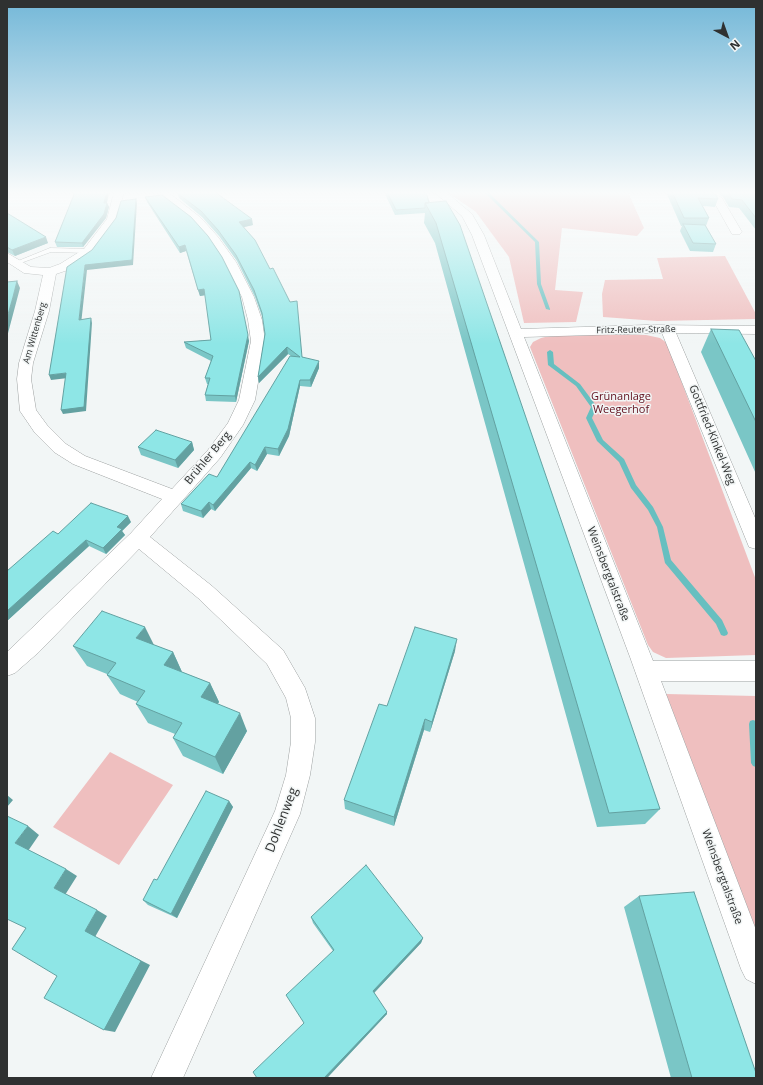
<!DOCTYPE html>
<html>
<head>
<meta charset="utf-8">
<style>
	body { margin:0 }
	#map { position:relative; width:763px; height:1085px; overflow:hidden; background:#f2f6f6; font-family:"Open Sans",sans-serif }
	canvas { display:block }
	.frame { position:absolute; inset:0; border:8px solid #2f3131; pointer-events:none }
	.north { position:absolute; left:707px; top:16px; width:40px; height:40px; -webkit-text-stroke:3px #f2f6f6; paint-order:stroke; rotate:139deg; font-size:11px; font-weight:700; line-height:16px; text-align:center; color:#2f3131 }
	.north::after { content:''; display:block; margin:auto; width:14px; height:18px; background:#2f3131; clip-path:polygon(50% 0,100% 100%,50% 72%,0 100%) }
</style>
</head>
<body>
<div id="map">
<canvas width="763" height="1085"></canvas>
<div class="frame"></div>
<div class="north">N</div>
</div>
<script>
const ctx = document.querySelector('canvas').getContext('2d');
ctx.lineJoin = 'round';
function paint(path, color) { ctx.fillStyle = color; ctx.fill(path, 'evenodd'); }
const poly = rows => new Path2D(rows.map(r => 'M' + r).join(''));
function stroke(path, color, width, dash) { ctx.strokeStyle = color; ctx.lineWidth = width; ctx.lineCap = dash ? 'butt' : 'round'; ctx.setLineDash(dash || []); ctx.stroke(path); }
function label(font, color, halo, rows, align = 'center') {
  ctx.font = font + ' "Open Sans",sans-serif'; ctx.lineWidth = 3; ctx.setLineDash([]); ctx.textBaseline = 'middle'; ctx.strokeStyle = halo; ctx.fillStyle = color; for (const [text, x, y, turn = 0] of rows) {
    ctx.save(); ctx.translate(x, y); ctx.rotate((+turn || 0) * Math.PI / 180); ctx.textAlign = isNaN(turn) ? turn : align; if (halo) ctx.strokeText(text, 0, 0); ctx.fillText(text, 0, 0); ctx.restore();
  }
}
const green = poly([
	[447,192,628,192,644,228,637,236,562,228,555,290,583,292,576,322,524,323,509,257,476,212],
	[725,256,756,314,756,319,657,321,603,317,602,294,605,280,663,279,657,258],
	[558,334,646,335,660,338,667,343,756,580,756,655,666,658,653,652,648,645,530,347,533,342,541,338],
	[666,694,756,696,756,930],
	[110,752,173,785,119,865,53,827]
]);
const stream = poly([
	[484,192,488,192,539,242,541,284,550,309,550,310,546,309,537,284,535,242,484,192],
	[550,350,553,352,554,364,580,384,597,407,592,418,603,440,624,459,636,485,653,507,663,527,671,560,722,620,728,633,727,635,724,636,721,635,716,624,665,563,657,527,648,510,631,488,619,462,597,441,586,418,591,407,576,386,548,365,547,352,550,350],
	[753,720,756,721,756,767,753,766,751,763,749,724,750,721,753,720]
]);
const service = poly([
	[50,248,88,249,91,251,88,253,51,252,18,264,13,263,50,248]
]);
const minor = poly([
	[114,192,124,192,116,221,92,253,68,270,56,274,49,311,33,363,31,379,36,410,47,425,66,444,85,456,172,489,208,450,228,423,239,400,251,341,248,320,242,297,224,262,210,241,193,222,156,192,168,192,201,218,218,237,236,262,254,297,262,320,265,341,255,400,243,425,220,458,150,537,212,586,283,650,305,688,315,718,315,742,310,775,300,814,183,1078,151,1078,275,811,286,775,291,742,291,718,286,698,267,664,198,598,139,549,39,652,15,673,7,676,7,652,131,533,162,499,73,464,54,452,35,433,20,411,17,379,19,363,35,311,43,275,24,273,7,262,7,253,31,267,49,268,60,264,84,249,107,219,114,192],
	[434,192,446,192,472,214,484,235,521,329,647,325,756,326,756,334,676,333,756,520,756,549,749,547,747,542,662,333,524,337,653,661,756,661,756,681,661,681,756,930,756,984,746,979,741,969,630,657,472,235,462,216,434,192],
	[700,192,712,192,722,198,742,232,740,234,732,234,714,202,700,192]
]);
const wall = poly([
	[75,192,109,192,107,203,109,207,106,218,83,247,57,247,55,242],
	[384,192,426,192,660,809,645,824,597,827,435,243,424,223,425,213,395,215],
	[666,192,711,192,718,199,715,207,703,206,709,218,706,226,716,244,713,252,690,251,680,231,682,226,681,226],
	[715,192,756,192,756,230,739,208,729,207,723,197],
	[177,193,253,225,244,227,302,357,319,368,311,387,300,386,289,436,279,456,267,454,257,471,251,468,215,511,211,509,203,518,183,511,181,504,217,477,291,356,288,354,259,383,258,377,265,334,263,319,255,297,237,261,219,236,202,217,179,198],
	[162,195,249,341,236,402,206,401,205,395,208,384,207,384,205,378,211,361,186,348,184,342,211,340,205,295,200,296,186,251,180,253,147,202,145,197],
	[7,213,48,243,15,256,7,252],
	[711,329,756,361,756,474,701,352],
	[192,442,194,450,178,468,141,455,138,447],
	[131,522,122,531,125,535,106,554,89,546,7,621,7,571,58,534],
	[154,645,173,652,182,672,210,683,219,702,217,704,247,731,223,774,183,756,173,738,175,734,148,723,136,704,138,702,120,694,107,675,107,674,87,666,73,646],
	[455,651,430,732,424,730,394,826,345,809,344,800,387,706],
	[229,801,233,807,177,918,148,905,143,900,157,880],
	[639,896,756,1078,671,1078,624,907],
	[311,917,423,938,421,943,374,993,387,1014,327,1078,257,1078,304,1023,333,951,313,923]
]);
const shadedWall = poly([
	[107,192,109,192,106,207,104,203],
	[136,199,137,203,133,265,87,270,81,324,79,320,85,265],
	[107,203,109,207,106,218,83,247,82,243],
	[252,219,253,225,240,228,239,222],
	[46,237,48,243,15,256,12,250],
	[185,245,186,251,180,253,179,247],
	[17,281,20,288,7,337,7,318],
	[204,289,206,295,200,296,198,290],
	[91,318,92,323,86,411,63,414,61,410],
	[248,335,249,341,236,402,235,396],
	[287,347,288,354,259,383,258,377],
	[319,361,319,368,311,387,310,380],
	[66,373,68,378,51,380,49,375],
	[300,380,300,386,289,436,279,456,278,449],
	[192,442,194,450,178,468,175,460],
	[265,447,267,454,257,471,255,465],
	[250,462,251,468,215,511,213,505],
	[209,502,211,509,203,518,201,511],
	[128,516,131,522,122,531,125,535,106,554,103,548,117,527],
	[86,540,89,546,7,621,7,611],
	[145,627,155,647,136,638],
	[457,639,455,651,430,732,432,722],
	[173,652,182,672,164,665],
	[210,683,219,702,210,716,201,697],
	[240,713,247,731,223,774,215,757],
	[425,719,424,730,394,826,394,817],
	[7,795,13,800,7,807],
	[229,801,233,807,177,918,171,914],
	[28,826,39,835,28,851,15,843],
	[66,869,77,876,65,895,54,888],
	[97,910,107,916,95,937,150,965,115,1032,104,1030,85,931],
	[423,938,421,943,373,994,373,991],
	[387,1012,387,1014,327,1078,324,1078]
]);
const building = poly([
	[75,192,107,192,104,203,107,203,104,214,82,243,55,242,75,192],
	[183,192,215,192,252,219,239,222,255,240,270,269,273,268,290,302,297,301,302,357,319,361,310,380,300,380,288,429,278,449,265,447,255,465,250,462,213,505,209,502,201,511,181,504,209,474,217,477,290,356,300,357,287,347,258,377,265,334,262,313,254,290,236,255,218,230,201,211,177,193,183,192],
	[387,192,426,192,429,203,425,203,425,208,396,210,387,192],
	[672,192,711,192,716,195,718,199,698,198,709,218,684,218,672,192],
	[728,192,756,192,756,218,742,200,732,199,728,192],
	[162,195,191,217,208,236,222,257,239,291,248,335,235,396,205,395,210,378,205,378,213,356,184,342,211,340,204,289,198,290,185,245,179,247,145,197,162,195],
	[136,199,132,260,85,265,79,320,91,318,84,407,61,410,66,373,49,375,67,267,92,250,116,218,121,201,136,199],
	[446,201,460,225,660,809,609,813,436,223,425,203,446,201],
	[7,213,46,237,12,250,7,247,7,213],
	[683,224,705,225,716,244,693,243,683,224],
	[17,281,13,297,7,318,7,282,17,281],
	[711,329,739,330,756,361,756,422,711,329],
	[156,430,192,442,175,460,138,447,156,430],
	[91,503,128,516,117,527,122,529,103,548,86,540,7,611,7,571,53,531,58,534,91,503],
	[102,611,145,627,136,638,173,652,164,665,210,683,201,697,240,713,215,757,173,738,182,723,136,704,145,691,107,675,116,663,73,646,102,611],
	[415,627,457,639,432,722,425,719,394,817,344,800,379,704,387,706,415,627],
	[206,791,229,801,171,914,143,900,154,879,157,880,206,791],
	[7,816,28,826,15,843,66,869,54,888,97,910,85,931,141,961,104,1030,44,998,57,976,12,949,26,928,7,919,7,816],
	[366,865,423,938,373,991,387,1012,324,1078,257,1078,253,1072,304,1023,286,995,334,950,311,917,366,865],
	[694,892,756,1073,756,1078,692,1078,639,896,694,892]
]);
const farStreetnames = [
	["Fritz-Reuter-Straße",636,330,-1],
	["Am Wittenberg",35,333,-74]
];
const parkNames = [
	["Grünanlage",621,397],
	["Weegerhof",621,410]
];
const streetNames = [
	["Gottfried-Kinkel-Weg",712,435,68],
	["Brühler Berg",208,458,-50],
	["Weinsbergtalstraße",608,574,69],
	["Weinsbergtalstraße",722,877,70]
];
const nearStreetnames = [
	["Dohlenweg",282,820,-69]
];
paint(green, '#efbfbf');
paint(stream, '#67bfc0');
stroke(service, '#9da1a1', 1);
stroke(minor, '#9da1a1', 1);
paint(service, '#fff');
paint(minor, '#fff');
paint(wall, '#7ac6c6');
paint(shadedWall, '#63a1a1');
paint(building, '#8ee6e6');
stroke(building, '#63a1a1', 1);
const sky = ctx.createLinearGradient(0, 0, 0, 344);
sky.addColorStop(0, '#74b8d8');
sky.addColorStop(0.56, '#f9fbfb');
sky.addColorStop(1, '#f9fbfb00');
ctx.fillStyle = sky;
ctx.fillRect(0, 0, 763, 344);
label('9px', '#2f3131', '#f2f6f6', farStreetnames);
label('11px', '#610e1c', '#f2f6f6', parkNames);
label('11px', '#2f3131', '#f2f6f6', streetNames);
label('13px', '#2f3131', '#f2f6f6', nearStreetnames);
</script>
</body>
</html>
